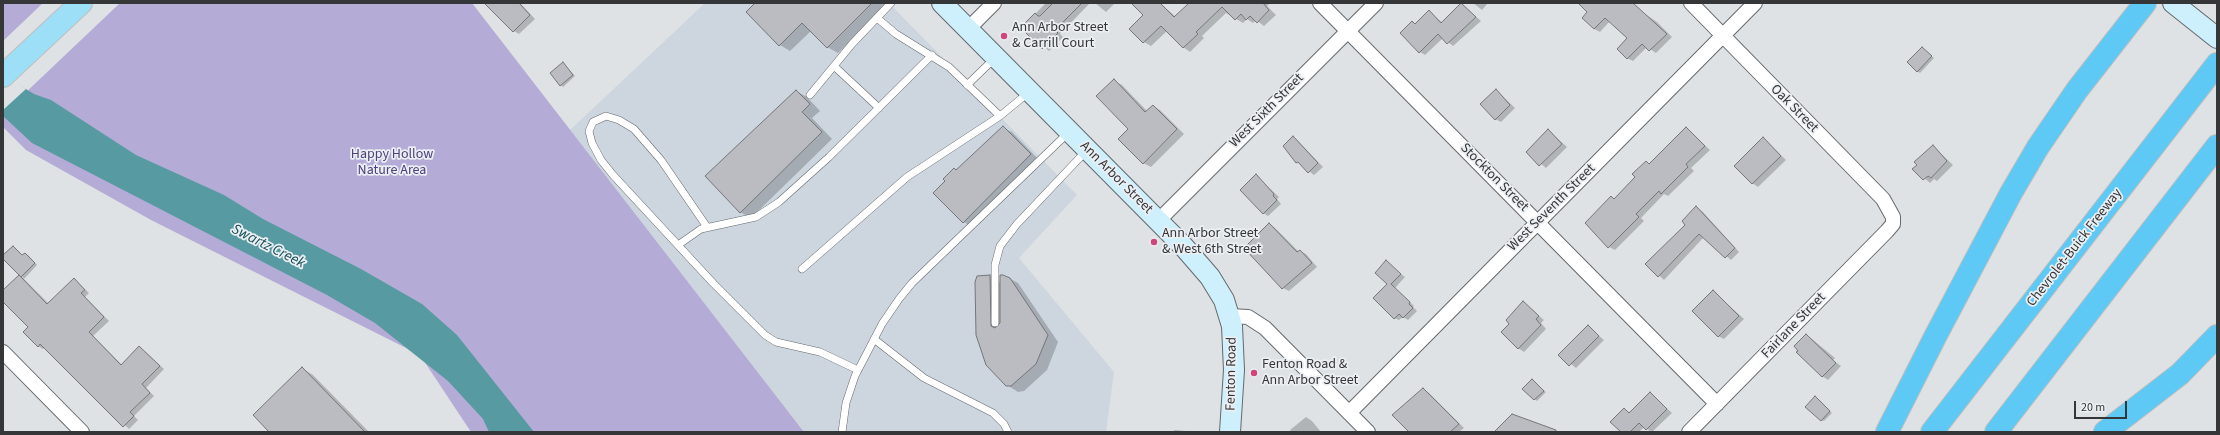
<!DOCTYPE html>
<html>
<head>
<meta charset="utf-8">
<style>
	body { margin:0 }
	#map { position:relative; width:2220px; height:435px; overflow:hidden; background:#dee2e5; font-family:"Source Sans 3",sans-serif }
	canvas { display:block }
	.frame { position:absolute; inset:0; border:4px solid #353638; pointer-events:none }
	.scale { position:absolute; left:2074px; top:401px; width:53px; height:18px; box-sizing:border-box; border:2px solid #353638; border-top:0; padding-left:5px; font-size:12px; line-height:14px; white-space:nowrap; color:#353638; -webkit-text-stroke:3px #ebeff3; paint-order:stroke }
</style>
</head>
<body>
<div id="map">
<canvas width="2220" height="435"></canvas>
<div class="frame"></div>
<div class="scale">20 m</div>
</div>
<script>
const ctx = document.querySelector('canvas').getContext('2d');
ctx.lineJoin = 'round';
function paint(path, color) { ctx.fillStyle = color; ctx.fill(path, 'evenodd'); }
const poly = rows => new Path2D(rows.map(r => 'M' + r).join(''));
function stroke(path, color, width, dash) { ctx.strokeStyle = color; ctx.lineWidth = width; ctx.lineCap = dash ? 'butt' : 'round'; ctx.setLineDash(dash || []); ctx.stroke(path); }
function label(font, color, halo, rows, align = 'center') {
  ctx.font = font + ' "Source Sans 3",sans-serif'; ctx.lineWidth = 3.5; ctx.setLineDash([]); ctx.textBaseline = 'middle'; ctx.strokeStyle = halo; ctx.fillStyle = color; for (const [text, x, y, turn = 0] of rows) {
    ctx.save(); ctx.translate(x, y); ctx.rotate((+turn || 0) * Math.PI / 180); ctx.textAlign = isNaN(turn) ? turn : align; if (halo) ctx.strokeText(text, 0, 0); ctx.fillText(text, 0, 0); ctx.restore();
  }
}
const built = poly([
	[705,3,889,3,1077,195,1019,258,1114,372,1106,432,804,432,570,130]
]);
const green = poly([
	[3,3,43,3,3,41],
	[120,3,472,3,804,432,471,432,420,355,151,220,26,150,3,127,3,114]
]);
const water = poly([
	[3,75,34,94,51,100,136,155,224,195,263,219,361,269,422,304,457,335,534,432,489,432,483,419,448,381,375,323,327,295,32,143,3,116]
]);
const pier = poly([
	[3,73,26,89,3,110]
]);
const shadow = poly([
	[500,3,520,3,535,19,519,34,514,31],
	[756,3,883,3,886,6,838,53,827,47,811,31,790,51,780,45,747,12],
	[1046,3,1090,3,1060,34,1063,37,1049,51,1025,31,1028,28,1024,25],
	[1095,3,1115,3,1106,12],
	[1133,3,1160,3,1176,17,1199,3,1270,3,1267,6,1276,15,1264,26,1256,20,1253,23,1247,19,1243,23,1226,13,1202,36,1204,38,1190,52,1183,47,1167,31,1151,46,1144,42,1145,15],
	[1473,3,1488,3,1482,10],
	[1581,3,1629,3,1657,22,1672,37,1656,53,1647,47,1633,61,1627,58,1628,38,1610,21,1600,32,1594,29,1589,12],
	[1462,4,1481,21,1453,46,1443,38,1425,55,1420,52,1429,12,1443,23],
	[1922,48,1934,58,1920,73,1917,71],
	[563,63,575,76,563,87,561,85],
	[1114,81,1122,85,1147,111,1153,106,1160,110,1184,134,1151,167,1143,163,1129,129],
	[1496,90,1515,108,1501,122,1495,119],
	[796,91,807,97,820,111,812,118,832,139,751,218,740,212],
	[1003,128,1012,132,1038,159,972,227,964,222,957,171],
	[1686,128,1710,150,1691,168,1694,171,1668,196,1664,194,1641,218,1644,221,1615,250,1609,247,1615,200,1637,177,1646,162,1650,164],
	[1548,130,1567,147,1546,168,1527,152],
	[1293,138,1298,141,1323,167,1314,175,1297,162,1284,146],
	[1764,139,1786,160,1758,187,1752,183],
	[1933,146,1953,165,1937,181,1934,179,1930,183,1914,169],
	[1256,176,1279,197,1277,199,1281,204,1268,216,1263,213],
	[1696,208,1702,211,1739,252,1731,260,1704,237,1664,280,1647,264,1687,225],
	[1270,224,1275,228,1299,252,1300,251,1306,254,1317,267,1289,291,1283,288],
	[13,247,23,256,25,254,28,255,37,265,24,279,49,304,74,279,89,293,85,297,109,321,93,336,122,365,140,347,164,369,146,388,154,396,134,416,138,420,129,429,45,347,43,349,38,346,30,327,3,300,3,297,19,276,24,278,4,259,3,260,3,256],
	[1386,262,1405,277,1395,288,1414,306,1413,307,1417,311,1408,320,1403,317,1399,320,1394,318],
	[990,276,1001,283,1007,277,1018,283,1058,342,1047,370,1024,391,1018,392,1007,385,986,365],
	[1713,291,1744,319,1724,339,1718,336],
	[1524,303,1544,320,1541,323,1546,329,1524,352,1518,348,1511,324],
	[1588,327,1604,340,1576,368,1560,355],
	[1807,335,1835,358,1833,360,1841,366,1828,380,1822,376],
	[302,368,313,375,369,432,270,432],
	[1532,380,1546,392,1537,401,1524,389],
	[1423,389,1429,393,1464,428,1459,432,1412,432],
	[1650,393,1672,413,1652,432,1644,427,1639,432,1622,432,1624,409,1631,413],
	[1817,399,1832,413,1824,421,1821,420],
	[1306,417,1312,421,1321,432,1291,432,1290,430],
	[1174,430,1198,432,1199,432,1174,432]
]);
const building = poly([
	[484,3,519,3,530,15,513,32,484,3],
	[755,3,872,3,827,48,802,23,779,46,746,12,755,3],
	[1053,3,1082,3,1055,30,1058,33,1042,49,1024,31,1026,28,1023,25,1035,13,1038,16,1040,16,1053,3],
	[1131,3,1160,3,1174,17,1189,3,1263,3,1269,10,1257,23,1250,16,1246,20,1241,14,1235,20,1222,7,1196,32,1198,34,1183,48,1161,26,1143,43,1129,29,1143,15,1131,3],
	[1461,3,1476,17,1447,44,1438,34,1419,53,1400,33,1412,21,1415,24,1429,10,1441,23,1461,3],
	[1578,3,1633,3,1667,34,1649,51,1642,44,1627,59,1617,49,1627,38,1605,18,1594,29,1582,18,1587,12,1578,3],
	[1922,47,1932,56,1917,72,1907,62,1922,47],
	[563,62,573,75,560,86,550,73,563,62],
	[1114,79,1145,112,1153,105,1177,129,1143,164,1118,139,1128,129,1096,96,1114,79],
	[1496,89,1510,105,1495,120,1480,104,1496,89],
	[796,90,810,104,802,112,822,132,740,213,705,176,796,90],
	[1003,126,1031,154,963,223,933,193,945,181,943,179,954,168,956,170,1003,126],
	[1686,127,1705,146,1686,164,1688,167,1661,194,1659,191,1636,214,1639,217,1608,248,1585,223,1611,196,1614,199,1635,177,1632,174,1646,161,1649,164,1686,127],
	[1548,129,1562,144,1539,166,1526,152,1548,129],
	[1293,136,1318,163,1308,173,1298,162,1296,163,1283,146,1293,136],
	[1763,137,1781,156,1752,184,1734,166,1763,137],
	[1933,145,1947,161,1931,178,1928,176,1923,180,1912,169,1917,165,1914,162,1933,145],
	[1256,174,1274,194,1273,196,1277,200,1263,214,1240,190,1256,174],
	[1696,206,1735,248,1725,258,1699,234,1658,277,1645,264,1685,225,1682,221,1696,206],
	[1269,223,1297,252,1300,250,1312,263,1282,289,1244,248,1269,223],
	[13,246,22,255,25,253,35,263,21,277,3,259,3,255,13,246],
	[1386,260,1401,274,1391,284,1410,302,1409,304,1413,308,1403,318,1399,314,1394,319,1373,298,1387,284,1375,273,1386,260],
	[19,275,47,304,74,278,85,290,81,293,104,317,89,332,121,365,139,346,160,366,142,384,150,393,130,412,134,416,123,427,40,344,38,347,23,332,28,327,3,302,3,290,19,275],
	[990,275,991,326,995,328,1000,323,1000,275,1003,275,1010,278,1048,335,1036,364,1011,386,1006,386,986,365,976,335,975,282,977,276,990,275],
	[1713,290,1739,316,1718,337,1692,311,1713,290],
	[1523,301,1539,316,1536,319,1541,325,1518,349,1501,332,1509,324,1506,320,1523,301],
	[1588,325,1599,336,1569,366,1558,355,1588,325],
	[1806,334,1836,363,1822,377,1796,352,1798,351,1794,346,1806,334],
	[302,367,365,432,269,432,253,415,302,367],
	[1532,379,1544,391,1534,400,1522,389,1532,379],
	[1423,388,1459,424,1450,432,1409,432,1392,415,1423,388],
	[1650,392,1667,409,1646,430,1639,423,1630,432,1621,432,1610,422,1624,408,1629,413,1650,392],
	[1815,396,1830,411,1821,421,1805,407,1815,396],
	[1512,414,1556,430,1556,432,1494,432,1512,414]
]);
const lane = poly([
	[877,18,896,34,949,67,1000,116],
	[834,66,879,108],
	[967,85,995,58],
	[810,95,852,44,891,3],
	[707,227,661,160,634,129,619,120,606,116,593,122,589,131,592,143,601,160,613,175,713,283,765,335,776,342,820,352,858,370],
	[678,245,701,229,756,217,779,202,829,157,932,55],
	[802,269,907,177,1000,116,1028,93],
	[995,323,995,265,1000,246,1017,224,1087,150],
	[874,339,924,378,993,413,1004,424,1008,432],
	[842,432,846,403,855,376,882,324,899,299,912,283,1068,133]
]);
const street = poly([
	[1320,3,1717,404],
	[968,29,994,3],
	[1158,221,1376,3],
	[1230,316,1248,317,1265,328,1368,432],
	[3,352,82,432],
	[1349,413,1755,3],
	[1689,432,1887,231,1893,224,1893,217,1883,199,1691,3]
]);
const secondary = poly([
	[942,3,1184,247,1210,277,1224,300,1232,326,1234,370,1230,432],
	[2173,3,2217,38]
]);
const primary = poly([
	[3,76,81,3]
]);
const highway = poly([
	[1887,432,1935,337,2011,193,2038,147,2077,90,2145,3],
	[1932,432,2217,64],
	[1996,432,2217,146],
	[2105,432,2180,374,2217,336]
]);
const markers = [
	[1004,36,4,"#cf457c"],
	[1154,242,4,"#cf457c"],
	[1254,373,4,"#cf457c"]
];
const poiNames = [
	["Ann Arbor Street",1012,28],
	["& Carrill Court",1012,44],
	["Ann Arbor Street",1162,234],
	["& West 6th Street",1162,250],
	["Fenton Road &",1262,365],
	["Ann Arbor Street",1262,381]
];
const streetNames = [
	["Oak Street",1794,109,45],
	["West Sixth Street",1267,111,-45],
	["Ann Arbor Street",1116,178,45],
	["Stockton Street",1494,178,45],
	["West Seventh Street",1552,208,-45],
	["Chevrolet-Buick Freeway",2075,248,-52],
	["Fairlane Street",1794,326,-46],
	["Fenton Road",1232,374,-89]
];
const parkNames = [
	["Happy Hollow",392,155],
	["Nature Area",392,171]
];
const waterNames = [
	["Swartz Creek",268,247,27]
];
paint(built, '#cdd6df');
paint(green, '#b4acd7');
paint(water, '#589aa2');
paint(pier, '#dee2e5');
paint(shadow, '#0003');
paint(building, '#bbbcc1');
stroke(building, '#75767a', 1);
stroke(lane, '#65696c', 8);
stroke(street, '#65696c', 16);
stroke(secondary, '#65696c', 22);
stroke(primary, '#bebfbf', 24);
stroke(highway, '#bebfbf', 24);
stroke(lane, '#fff', 7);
stroke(street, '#fff', 14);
stroke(secondary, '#ceeffc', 20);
stroke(primary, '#9edff8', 22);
stroke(highway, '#5dc9f4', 22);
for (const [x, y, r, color] of markers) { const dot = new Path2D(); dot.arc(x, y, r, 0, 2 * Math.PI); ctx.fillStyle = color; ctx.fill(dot); stroke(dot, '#ebeff3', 1.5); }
label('14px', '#353638', '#ebeff3', poiNames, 'left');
label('14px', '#353638', '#ebeff3', streetNames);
label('14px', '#4f407c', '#ebeff3', parkNames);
label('italic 15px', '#124d54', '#ebeff3', waterNames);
</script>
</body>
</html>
